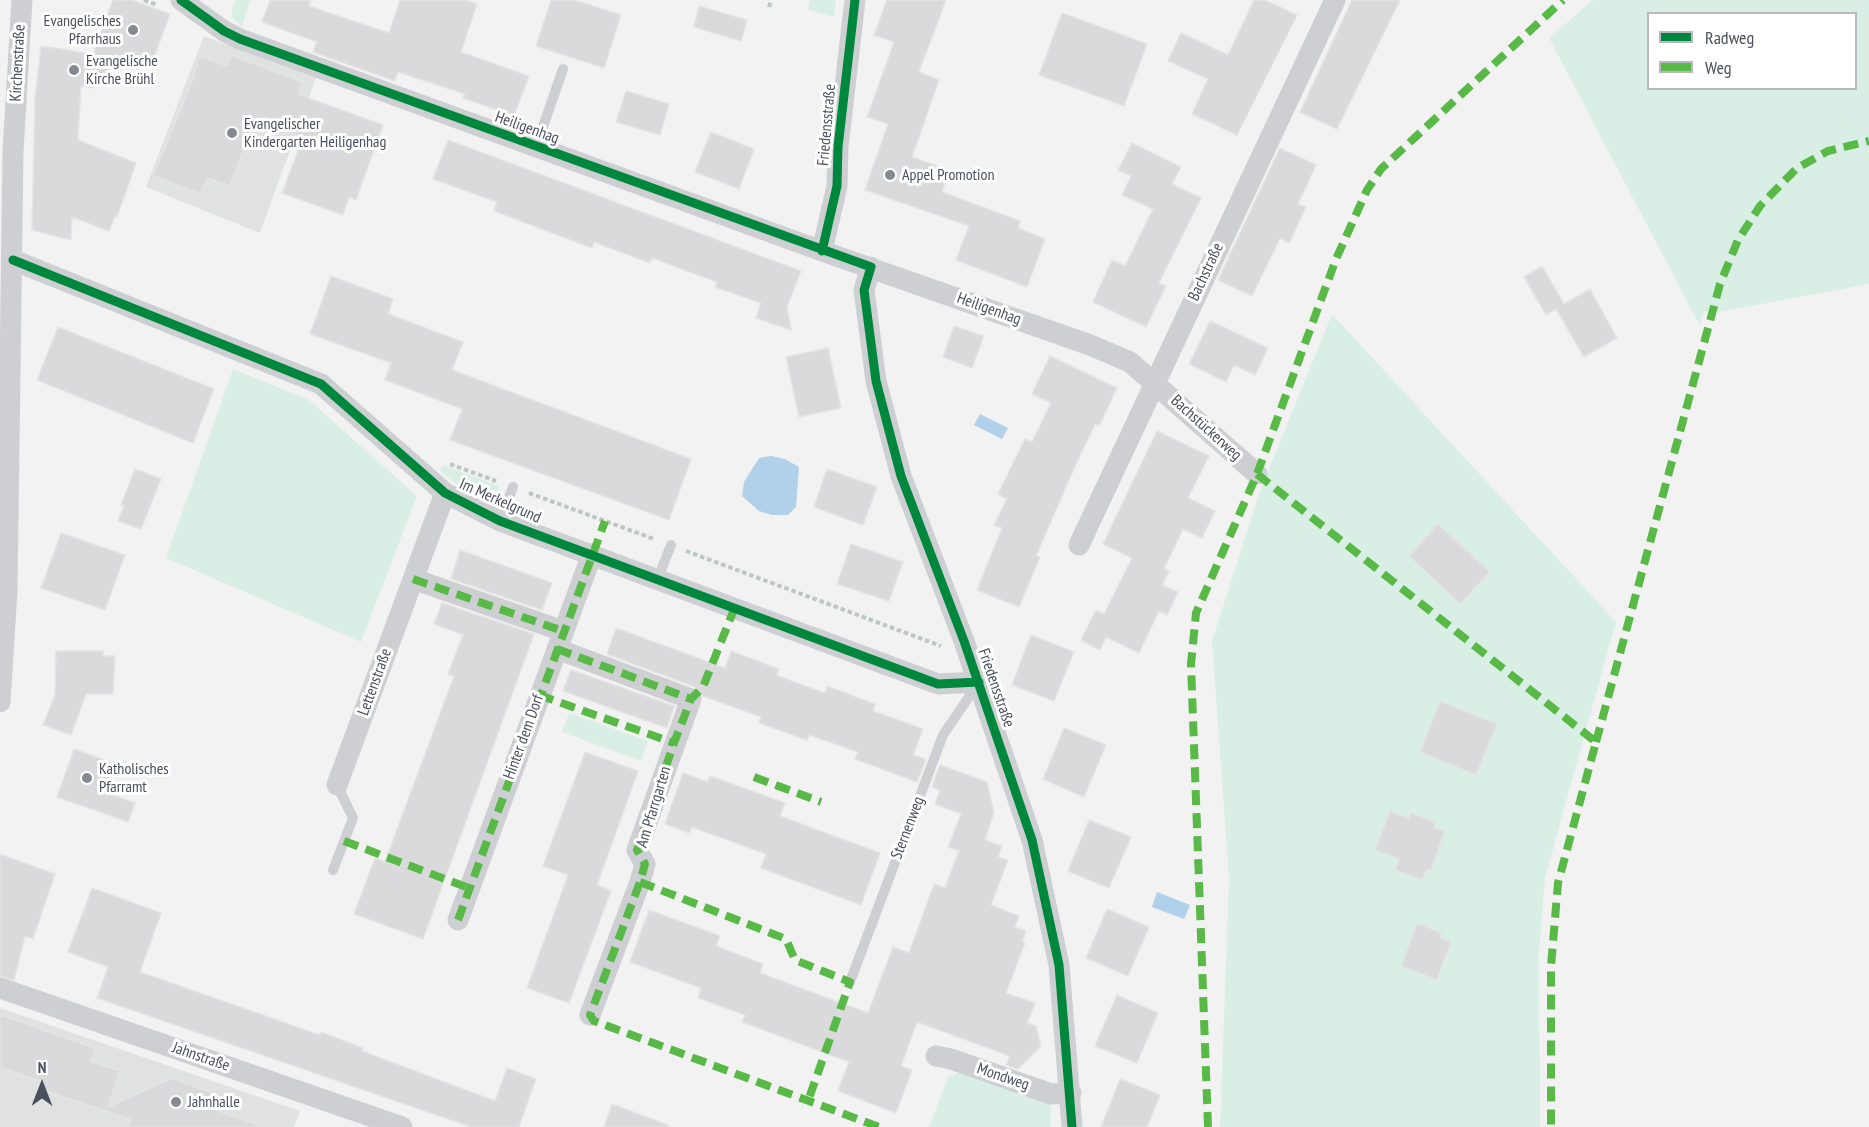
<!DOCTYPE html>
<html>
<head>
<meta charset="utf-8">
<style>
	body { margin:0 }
	#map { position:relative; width:1869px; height:1127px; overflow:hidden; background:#f2f2f2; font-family:"PT Sans Narrow",sans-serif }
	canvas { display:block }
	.legend { position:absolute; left:1647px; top:12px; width:210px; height:78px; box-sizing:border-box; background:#fff; border:2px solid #b7b9be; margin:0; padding:8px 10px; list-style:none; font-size:18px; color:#4a505d }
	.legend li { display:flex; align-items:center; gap:12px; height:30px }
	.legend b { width:30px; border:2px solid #b7b9be }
	.north { position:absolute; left:12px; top:1055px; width:60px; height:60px; -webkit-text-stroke:4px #fff; paint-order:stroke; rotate:0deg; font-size:16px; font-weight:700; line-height:24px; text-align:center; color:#4a505d }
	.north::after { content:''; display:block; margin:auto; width:21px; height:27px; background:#4a505d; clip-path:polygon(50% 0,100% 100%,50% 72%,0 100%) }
</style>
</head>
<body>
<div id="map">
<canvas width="1869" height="1127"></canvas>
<ul class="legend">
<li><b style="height:8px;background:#00873e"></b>Radweg</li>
<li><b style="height:8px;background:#58b947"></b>Weg</li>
</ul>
<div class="north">N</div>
</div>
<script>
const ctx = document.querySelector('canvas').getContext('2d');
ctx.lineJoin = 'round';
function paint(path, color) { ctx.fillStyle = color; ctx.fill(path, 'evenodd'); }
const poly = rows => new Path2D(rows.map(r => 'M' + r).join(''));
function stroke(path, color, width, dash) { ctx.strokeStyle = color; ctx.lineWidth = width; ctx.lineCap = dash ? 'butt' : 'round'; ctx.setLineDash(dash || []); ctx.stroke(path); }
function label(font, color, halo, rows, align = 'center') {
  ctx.font = font + ' "PT Sans Narrow",sans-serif'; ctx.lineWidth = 6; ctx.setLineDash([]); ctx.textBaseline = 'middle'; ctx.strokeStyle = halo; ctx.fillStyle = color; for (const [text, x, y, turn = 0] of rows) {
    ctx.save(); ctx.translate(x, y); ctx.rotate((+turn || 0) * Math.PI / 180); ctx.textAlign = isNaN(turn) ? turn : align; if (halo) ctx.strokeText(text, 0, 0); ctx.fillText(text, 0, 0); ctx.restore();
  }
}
const education = poly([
	[204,36,316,78,260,233,146,187],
	[0,1008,300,1111,294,1127,0,1127]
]);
const green = poly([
	[235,0,250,0,242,27,231,16],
	[810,0,836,0,834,17,808,10],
	[1593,0,1869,0,1869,284,1719,312,1704,311,1700,326,1549,38],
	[1648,14,1856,14,1856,88,1648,88],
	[1332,314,1616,622,1545,878,1539,952,1540,1127,1220,1127,1229,879,1212,641,1260,491],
	[233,369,309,400,417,496,361,642,166,558],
	[443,465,499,486,491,504,464,490,440,471],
	[569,713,648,741,641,761,562,732],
	[965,1070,1051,1102,1051,1127,929,1127,948,1077]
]);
const water = poly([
	[980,414,1008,428,1002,439,974,425],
	[771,456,785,459,799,467,796,507,788,515,772,515,759,511,742,496,744,482,759,458],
	[1157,892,1190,905,1184,919,1152,907]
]);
const building = poly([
	[113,0,132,0,170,14,151,66,131,59,129,64,112,57,107,85,94,85,93,88,81,86,78,140,136,163,117,217,115,216,109,231,72,217,71,240,32,230,35,98,41,46,93,54,113,0],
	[270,0,311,0,309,6,389,33,400,0,466,0,477,4,461,52,529,76,514,116,463,98,465,94,398,72,395,81,313,52,317,42,262,22,270,0],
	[551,0,574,0,621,15,604,68,536,46,551,0],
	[887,0,946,0,919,72,939,80,912,157,949,170,942,192,1020,221,1018,228,1045,239,1027,287,956,260,969,226,865,190,888,124,867,117,894,42,874,35,887,0],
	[1254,0,1265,0,1297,15,1237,135,1192,114,1208,79,1168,61,1181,33,1228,55,1254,0],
	[1352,0,1400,0,1337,129,1300,112,1352,0],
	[699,6,747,20,741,41,694,27,699,6],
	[1062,13,1147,44,1124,106,1039,75,1062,13],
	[231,55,303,82,298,94,383,125,356,200,349,197,343,215,282,193,303,138,255,120,230,186,207,178,201,194,153,176,193,79,199,56,227,66,231,55],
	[626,91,669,104,660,135,616,122,626,91],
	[711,132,754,149,739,189,695,172,711,132],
	[448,140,801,271,787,307,791,330,756,318,761,303,715,287,717,282,652,258,650,263,594,242,592,248,494,211,497,202,433,179,448,140],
	[1132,143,1181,167,1172,184,1201,198,1159,283,1166,286,1146,327,1093,302,1112,260,1125,266,1153,209,1122,195,1131,176,1118,170,1132,143],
	[1280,148,1316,165,1298,204,1306,207,1289,243,1280,238,1252,296,1218,280,1280,148],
	[1542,266,1564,304,1590,289,1617,338,1584,357,1556,309,1546,315,1524,277,1542,266],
	[331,276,393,299,388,314,463,342,452,370,691,459,669,520,450,440,462,409,385,380,391,363,310,334,331,276],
	[1210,321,1268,348,1255,375,1234,365,1226,382,1189,364,1210,321],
	[954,326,984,336,972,368,943,357,954,326],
	[58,327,214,389,193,443,37,380,58,327],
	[828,348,841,408,799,417,786,357,828,348],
	[1050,356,1117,388,1099,426,1095,424,1076,464,1036,556,1040,557,1019,607,977,590,1002,528,994,525,1007,499,998,494,1025,439,1032,442,1051,403,1032,394,1050,356],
	[1157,431,1209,456,1188,498,1215,511,1202,538,1183,529,1164,569,1169,571,1162,585,1178,592,1167,615,1159,611,1139,653,1106,637,1100,650,1081,640,1096,610,1104,614,1132,558,1103,544,1157,431],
	[135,469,161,479,141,529,118,521,124,506,121,505,135,469],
	[827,469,877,487,863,525,814,507,827,469],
	[1438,524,1490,572,1460,604,1409,556,1438,524],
	[61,533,125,555,105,610,41,588,61,533],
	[851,544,903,562,889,601,837,584,851,544],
	[460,550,552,583,542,610,451,579,460,550],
	[442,603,534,634,423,939,354,914,375,858,385,862,454,676,448,674,463,635,434,624,442,603],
	[616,628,725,668,731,651,779,669,776,675,800,684,825,693,827,686,875,704,873,711,923,729,913,755,926,759,917,782,855,759,858,752,809,735,807,740,759,723,761,717,703,696,695,687,607,654,616,628],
	[1031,635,1074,652,1054,701,1012,685,1031,635],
	[56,651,103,651,103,656,115,656,113,694,86,694,71,735,43,725,55,695,56,651],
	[571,670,674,706,667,728,563,691,571,670],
	[1440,701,1497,724,1476,775,1420,752,1440,701],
	[1064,728,1106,745,1084,797,1043,779,1064,728],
	[74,749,115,764,104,792,135,803,128,822,57,797,74,749],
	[585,752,638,771,597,885,611,891,569,1003,527,988,568,875,543,866,585,752],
	[940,765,987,782,994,812,985,840,1002,846,998,857,1008,860,991,905,1019,916,1015,927,1026,931,1022,942,1025,943,1006,993,1035,1003,1027,1023,1036,1026,1041,1046,1018,1069,1006,1065,1010,1056,917,1022,901,1066,912,1070,896,1113,838,1091,849,1062,742,1022,745,1015,698,998,701,988,630,962,649,910,720,936,716,946,763,964,760,973,868,1013,893,947,909,953,934,884,945,888,959,851,948,847,961,814,935,804,940,790,932,787,940,765],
	[683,773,708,782,710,776,785,803,780,816,880,853,861,905,761,868,766,854,692,827,689,833,665,824,683,773],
	[1390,811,1409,818,1411,813,1436,822,1434,827,1445,831,1431,870,1427,869,1422,880,1395,870,1399,859,1375,850,1390,811],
	[1089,820,1131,837,1109,888,1068,871,1089,820],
	[0,854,55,874,33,939,25,936,14,980,0,976,0,854],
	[92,888,161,913,140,972,320,1035,321,1032,363,1048,362,1051,495,1101,507,1068,536,1079,519,1127,471,1127,97,998,108,967,68,952,92,888],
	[1107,909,1149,927,1128,976,1086,958,1107,909],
	[1417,923,1442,933,1440,937,1451,942,1437,980,1401,966,1417,923],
	[1117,995,1158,1013,1137,1063,1095,1046,1117,995],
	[0,1015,95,1048,91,1061,120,1071,108,1107,172,1078,218,1095,213,1109,256,1124,256,1127,128,1127,131,1120,41,1089,43,1082,0,1067,0,1015],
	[1120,1079,1160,1095,1147,1127,1101,1127,1120,1079],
	[612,1104,668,1125,668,1127,604,1127,612,1104]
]);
const path = poly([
	[144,0,158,5],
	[769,7,771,0],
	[450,464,496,481],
	[529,493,654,539],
	[686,551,941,646]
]);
const service = poly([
	[536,147,563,69],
	[500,521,513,487],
	[658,578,671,545],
	[333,870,353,818,337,785],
	[850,982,943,735,979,682]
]);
const minor = poly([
	[181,0,224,31,240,39,822,251,1090,345,1130,362,1257,474],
	[822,251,837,186,838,147,855,0],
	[13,260,321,384,445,493,500,521,938,684,979,682],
	[871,267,864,290,876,381,901,476,964,641,1032,840,1059,965,1072,1127],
	[1079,545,1335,0],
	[413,579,563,631],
	[557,649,691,699,637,850,645,864,640,882,590,1015],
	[0,702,7,590,13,151,22,0],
	[337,785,445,493],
	[458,920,592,554],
	[0,988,402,1127],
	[936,1056,951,1059,1051,1094,1071,1093]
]);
const quiet = poly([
	[1257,474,1596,742,1558,883,1551,966,1551,1127],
	[413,579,563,631],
	[735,607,703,687,691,699,674,743,637,850,645,864,640,882,590,1015,594,1021,879,1127],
	[557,649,691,699],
	[539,695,674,743],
	[1596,742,1720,284,1738,240,1760,206,1797,168,1828,151,1869,141],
	[754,777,821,802],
	[344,841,469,888],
	[640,882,786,939,795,960,850,982,808,1101],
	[458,920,605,521],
	[1208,1127,1191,664,1196,613,1257,474,1336,259,1367,190,1381,169,1563,0]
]);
const cycleway = poly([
	[181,0,224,31,240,39,871,267,864,290,876,381,901,476,964,641,1032,840,1059,965,1072,1127],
	[822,251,837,186,838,147,855,0],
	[13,260,321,384,445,493,500,521,938,684,979,682]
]);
const markers = [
	[133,30,6,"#858991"],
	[74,70,6,"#858991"],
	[232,133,6,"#858991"],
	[890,175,6,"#858991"],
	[87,778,6,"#858991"],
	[176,1102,6,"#858991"]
];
const poiNames = [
	["Evangelisches",121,21,"right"],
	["Pfarrhaus",121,39,"right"],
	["Evangelische",86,61],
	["Kirche Brühl",86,79],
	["Evangelischer",244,124],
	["Kindergarten Heiligenhag",244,142],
	["Appel Promotion",902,175],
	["Katholisches",99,769],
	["Pfarramt",99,787],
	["Jahnhalle",188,1102]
];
const streetNames = [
	["Kirchenstraße",18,63,-87],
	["Friedensstraße",827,125,-85],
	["Heiligenhag",527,128,20],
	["Bachstraße",1206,272,-65],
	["Heiligenhag",989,309,20],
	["Bachstückerweg",1206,428,42],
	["Im Merkelgrund",500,501,24],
	["Lettenstraße",375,682,-70],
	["Friedensstraße",996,688,71],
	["Hinter dem Dorf",524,737,-70],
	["Am Pfarrgarten",654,807,-73],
	["Sternenweg",908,828,-69],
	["Jahnstraße",201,1057,19],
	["Mondweg",1003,1077,19]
];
paint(education, '#e0e1e1');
paint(green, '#d9efe6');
paint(water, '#b1d0ea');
paint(building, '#dadadc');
stroke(building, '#e4e4e5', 1.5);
stroke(path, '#bcc6c5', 4, [4.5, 3]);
stroke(service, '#cecfd2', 10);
stroke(minor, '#cecfd2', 21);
stroke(quiet, '#58b947', 8, [15, 8]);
stroke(cycleway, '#00873e', 9);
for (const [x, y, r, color] of markers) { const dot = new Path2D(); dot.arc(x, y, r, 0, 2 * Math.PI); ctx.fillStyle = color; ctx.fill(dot); stroke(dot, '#fff', 2); }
label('16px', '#4a505d', '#fff', poiNames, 'left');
label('16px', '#4a505d', '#fff', streetNames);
</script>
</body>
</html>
